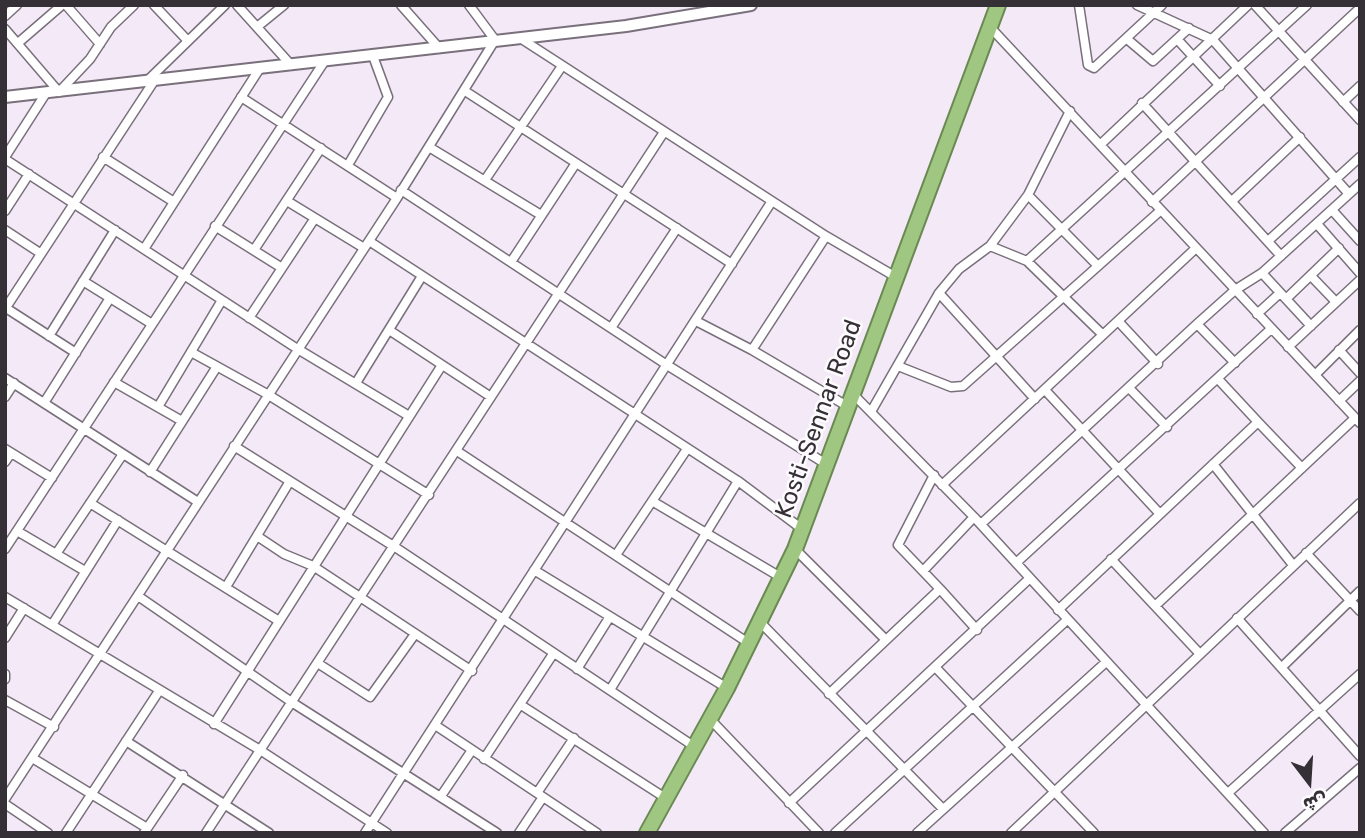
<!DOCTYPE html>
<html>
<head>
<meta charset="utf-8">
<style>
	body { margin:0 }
	#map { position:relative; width:1365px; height:838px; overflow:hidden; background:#f4eaf7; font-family:Rubik,"Noto Naskh Arabic",sans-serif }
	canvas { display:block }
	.frame { position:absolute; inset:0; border:7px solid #343035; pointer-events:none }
	.north { position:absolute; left:1274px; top:747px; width:70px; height:70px; -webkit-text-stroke:5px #fdfbfd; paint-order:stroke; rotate:163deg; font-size:19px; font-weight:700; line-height:28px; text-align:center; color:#343035 }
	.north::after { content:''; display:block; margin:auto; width:24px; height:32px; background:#343035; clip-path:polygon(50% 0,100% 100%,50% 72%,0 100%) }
</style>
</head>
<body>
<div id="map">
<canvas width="1365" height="838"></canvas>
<div class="frame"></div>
<div class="north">ش</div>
</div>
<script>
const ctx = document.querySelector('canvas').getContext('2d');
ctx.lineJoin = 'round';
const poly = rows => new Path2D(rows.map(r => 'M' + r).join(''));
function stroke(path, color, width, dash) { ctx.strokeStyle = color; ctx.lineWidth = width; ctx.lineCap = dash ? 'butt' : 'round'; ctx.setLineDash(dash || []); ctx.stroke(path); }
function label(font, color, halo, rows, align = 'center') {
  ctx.font = font + ' Rubik,sans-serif'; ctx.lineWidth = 5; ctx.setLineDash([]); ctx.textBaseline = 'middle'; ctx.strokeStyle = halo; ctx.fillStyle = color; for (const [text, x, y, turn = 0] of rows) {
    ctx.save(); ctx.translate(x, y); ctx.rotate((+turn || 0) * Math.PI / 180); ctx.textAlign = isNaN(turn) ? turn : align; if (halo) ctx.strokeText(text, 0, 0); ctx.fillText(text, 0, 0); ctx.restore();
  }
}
const minor = poly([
	[66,5,100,44],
	[154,5,188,41],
	[237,5,291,65],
	[401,5,439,48],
	[1079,5,1088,65,1094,68,1162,5],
	[1137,5,1213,40,1349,194],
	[1255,5,1360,120],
	[5,16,17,5],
	[257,27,284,5],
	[990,27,1360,423],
	[5,29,59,92,90,59,111,27,134,5],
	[520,38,826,236,896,277],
	[1127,39,1153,61,1189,28],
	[1177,39,1220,86],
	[18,43,62,5],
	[147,81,225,5],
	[465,91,732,264],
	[241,97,397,198],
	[1343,102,1360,86],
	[1142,103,1281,256],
	[1101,144,1248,5],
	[429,147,541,215],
	[5,157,46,93],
	[103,157,174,202],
	[5,159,296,348,409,416],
	[348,165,388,97,373,56],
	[485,180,562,66],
	[401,190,667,365,826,464],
	[1028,195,1098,266],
	[287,201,364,248],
	[1232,201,1300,137],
	[1152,202,1360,8],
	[1332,210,1360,241],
	[5,211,29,174],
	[1317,224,1360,273],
	[215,226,282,268],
	[5,230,40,253],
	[369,241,738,481,802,529],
	[1268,241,1360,157],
	[990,246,1027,261,1103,335],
	[144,249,260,68],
	[254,250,321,148],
	[1027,261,1307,5],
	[511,262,576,163],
	[1262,273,1311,326],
	[1311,276,1336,302],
	[83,281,152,324],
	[939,293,1035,399],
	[1286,299,1339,248],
	[6,308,76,353],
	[5,309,154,81],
	[1257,314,1280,293],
	[249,318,315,218],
	[696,321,752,350,847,406],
	[1118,321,1158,364],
	[1197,324,1235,363],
	[611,328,677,228],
	[389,330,491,397],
	[49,336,115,230],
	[1288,347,1360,280],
	[752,350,826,236],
	[1339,350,1360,373],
	[191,352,267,394,429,495],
	[898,366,951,387,963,386,1160,211],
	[1315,375,1360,330],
	[5,378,198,502],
	[114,382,182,421],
	[356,383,422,276],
	[1130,389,1167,427],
	[1045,390,1160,514],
	[852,393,974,517,1264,833],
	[5,397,14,383],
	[1339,401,1360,381],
	[44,403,110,298],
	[158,407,222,300],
	[872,410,939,293,959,269,990,246,1028,195,1070,111],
	[1258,422,1302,468],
	[234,446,395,547,695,747],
	[5,449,52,478],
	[457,451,750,644],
	[5,462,11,453],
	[1213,464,1293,565],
	[150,472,216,368],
	[934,475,898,545,940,589],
	[942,485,1195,249],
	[652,501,782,578],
	[90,503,279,621],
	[981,524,1197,324,1235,290,1262,273,1360,184],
	[17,531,85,571],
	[257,536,284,554,313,566,472,671],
	[5,549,324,62],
	[795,549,886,640],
	[1306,553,1360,611],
	[56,554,123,454],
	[616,555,687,449],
	[1111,559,1200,654],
	[1016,563,1271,329],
	[534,570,727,688],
	[923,571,974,517],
	[226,587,290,481],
	[138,596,293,703,497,833],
	[5,597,260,750,387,833],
	[1155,606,1355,418],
	[1058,610,1258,422,1218,379],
	[1237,618,1360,756],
	[761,623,943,809],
	[52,625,118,520],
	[5,638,24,608],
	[319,664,370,697,415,634],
	[1282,667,1360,591],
	[577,669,609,618],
	[937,669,1094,833],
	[5,674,5,679],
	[610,690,738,481],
	[829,694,940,589,977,630],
	[5,700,54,727],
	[521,705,667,799],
	[710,719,819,833],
	[214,724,442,365],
	[435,725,597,833],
	[126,741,269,833],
	[34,759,147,828],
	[484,759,553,654],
	[537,793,574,738],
	[1228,793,1360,674],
	[441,796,472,750],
	[5,799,397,198,495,40,469,5],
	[789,803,1030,578],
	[5,804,48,833],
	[66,833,159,691],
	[144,833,183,775],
	[206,833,664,132],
	[365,833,772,201],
	[519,833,543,797],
	[835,833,1067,620],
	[917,833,1105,663],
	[1011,833,1360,503],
	[1285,833,1360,768]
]);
const tertiary = poly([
	[5,97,626,26,751,5]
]);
const trunk = poly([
	[647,833,727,688,795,549,998,5]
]);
const streetNames = [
	["Kosti-Sennar Road",819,419,-70]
];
stroke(minor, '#79707c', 11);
stroke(tertiary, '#79707c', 14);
stroke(trunk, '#6b8953', 18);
stroke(minor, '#fff', 8);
stroke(tertiary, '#fff', 10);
stroke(trunk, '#a0c782', 14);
label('24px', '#343035', '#fdfbfd', streetNames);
</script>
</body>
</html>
